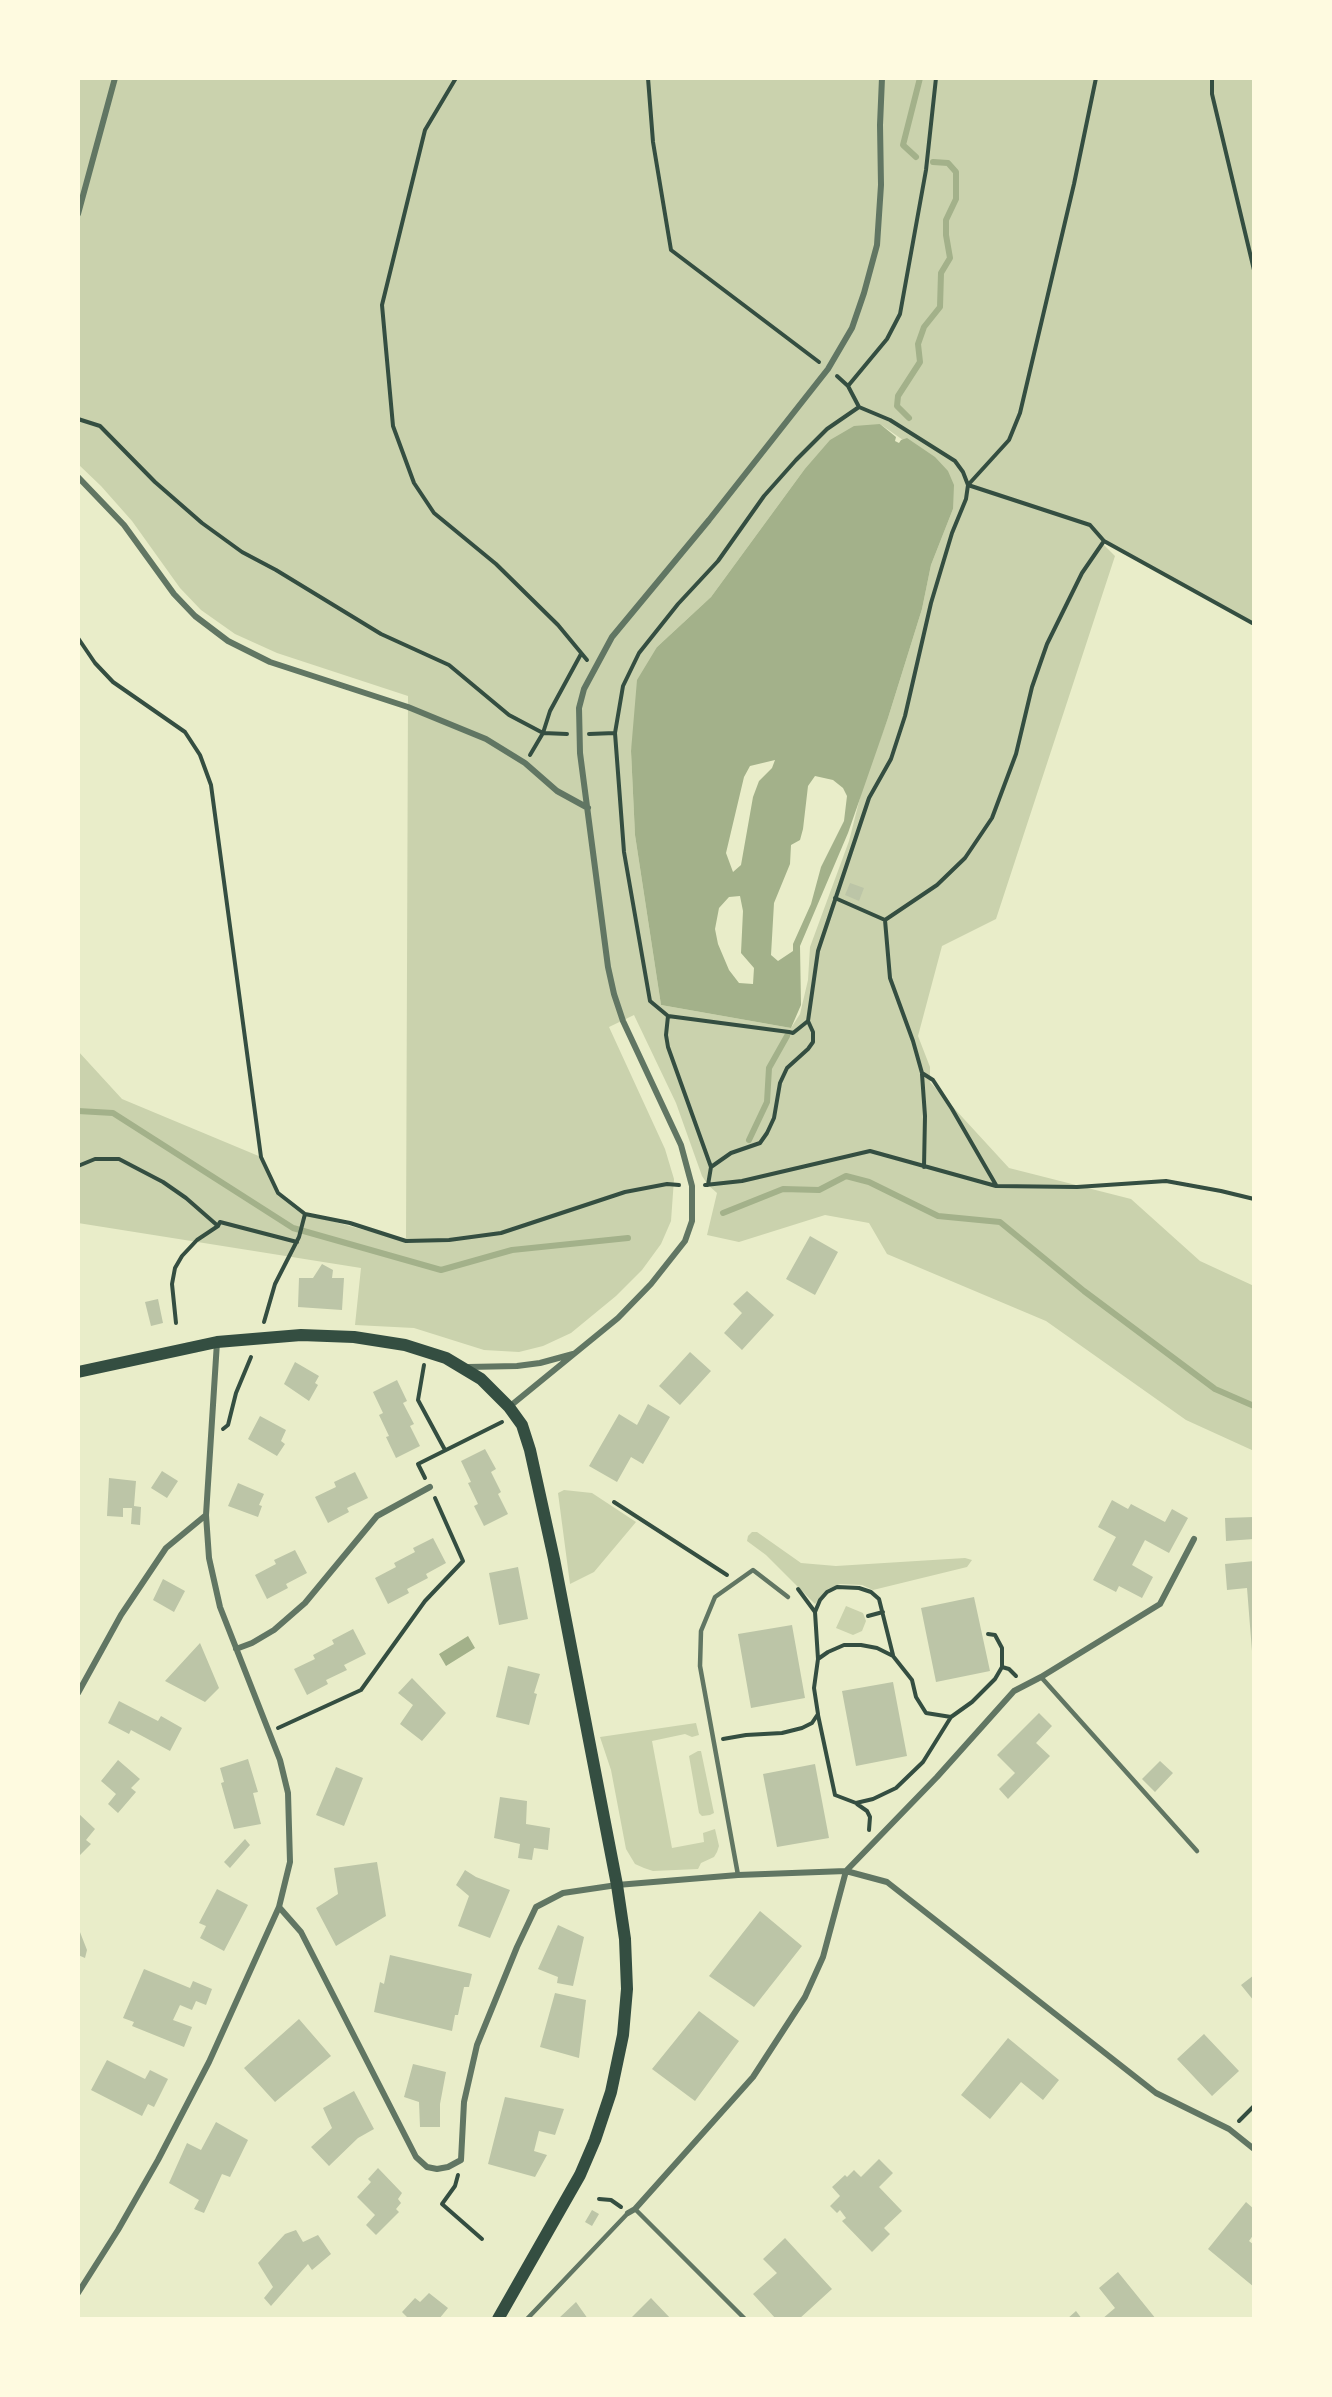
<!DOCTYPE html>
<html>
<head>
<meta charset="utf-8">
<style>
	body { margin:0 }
	#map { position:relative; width:1332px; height:2397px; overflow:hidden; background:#e9edc9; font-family:"Times New Roman",serif }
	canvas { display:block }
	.frame { position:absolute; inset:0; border:80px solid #fefae0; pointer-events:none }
</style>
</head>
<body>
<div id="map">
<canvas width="1332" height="2397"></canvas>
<div class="frame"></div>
</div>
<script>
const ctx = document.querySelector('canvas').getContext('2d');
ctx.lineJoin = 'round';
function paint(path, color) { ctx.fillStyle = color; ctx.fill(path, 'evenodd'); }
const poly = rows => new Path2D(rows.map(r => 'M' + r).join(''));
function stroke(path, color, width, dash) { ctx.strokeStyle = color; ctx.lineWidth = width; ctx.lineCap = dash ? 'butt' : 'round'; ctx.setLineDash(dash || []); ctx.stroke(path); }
const green = poly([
	[78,78,1254,78,1254,624,1104,541,1103,544,1115,556,996,919,942,946,918,1036,930,1067,930,1082,1009,1168,1131,1199,1200,1261,1254,1286,1254,1451,1186,1420,1046,1321,887,1254,869,1223,825,1215,739,1242,707,1235,717,1193,708,1185,702,1176,676,1103,634,1015,609,1027,665,1149,674,1179,671,1221,661,1244,642,1270,616,1296,571,1333,543,1346,519,1352,484,1350,414,1328,355,1325,361,1268,78,1223,78,1051,122,1099,261,1157,278,1193,305,1214,406,1241,408,696,277,653,235,634,201,610,180,588,132,521,101,486,78,464],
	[880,424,903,440,953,509,931,565,922,609,888,718,864,782,849,841,810,947,808,980,800,1014,791,1028,661,1005,635,835,631,751,657,647,711,597,804,470],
	[564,1490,592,1493,636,1522,594,1572,570,1584,558,1493],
	[752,1532,757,1532,801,1563,836,1566,965,1558,972,1560,967,1567,873,1590,862,1585,840,1584,828,1589,815,1604,766,1555,747,1541,748,1536],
	[846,1606,863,1613,866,1621,862,1631,853,1635,836,1628],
	[696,1723,699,1735,692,1737,685,1734,652,1741,672,1848,704,1842,703,1833,715,1829,719,1846,717,1852,714,1857,701,1863,698,1869,653,1871,644,1868,635,1864,626,1849,611,1770,600,1737],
	[698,1751,701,1751,714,1813,710,1815,702,1816,699,1813,689,1756]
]);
const water = poly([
	[880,424,896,437,895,441,899,443,901,440,907,438,935,457,948,471,954,485,953,509,931,565,922,609,888,718,848,833,800,946,801,1005,791,1028,661,1005,635,835,631,751,637,680,657,647,711,597,804,470,830,440,854,426],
	[775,760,772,768,759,781,753,797,741,865,733,872,726,853,744,777,750,766],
	[815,776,833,780,843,788,847,796,844,821,821,867,811,904,793,944,793,951,778,961,771,955,774,903,790,864,791,845,800,840,803,829,808,786],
	[740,896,743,911,741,953,754,968,753,984,739,983,729,970,718,944,715,929,719,908,729,897],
	[468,1636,475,1648,446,1666,439,1654]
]);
const stream = poly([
	[916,157,903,145,920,78],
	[909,418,897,406,898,396,920,362,918,344,924,327,940,307,941,273,950,258,946,235,946,220,956,199,956,172,948,163,933,162],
	[78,1111,113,1113,293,1228,441,1270,512,1250,628,1238],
	[749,1140,767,1102,769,1068,787,1036],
	[723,1213,783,1189,819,1190,846,1176,869,1182,938,1216,1000,1222,1084,1291,1215,1389,1254,1406]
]);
const building = poly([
	[850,883,864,888,859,901,845,895],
	[810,1236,838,1252,815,1295,786,1279],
	[322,1264,333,1270,332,1278,344,1278,342,1310,298,1307,299,1278,313,1278],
	[747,1291,774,1315,742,1350,724,1333,742,1313,733,1304],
	[158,1299,163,1323,151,1326,145,1302],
	[690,1352,711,1371,680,1405,659,1386],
	[295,1362,319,1376,315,1383,318,1385,309,1401,284,1384],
	[397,1380,407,1401,403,1403,414,1424,410,1426,420,1446,396,1458,386,1437,389,1436,379,1415,383,1413,373,1392],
	[648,1404,670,1417,643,1464,631,1457,617,1482,589,1466,619,1414,637,1425],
	[260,1416,286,1430,281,1441,285,1444,277,1456,248,1439],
	[485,1449,496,1469,491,1472,501,1492,498,1494,508,1514,484,1526,474,1506,478,1504,468,1483,471,1482,461,1461],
	[162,1471,178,1481,167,1498,151,1488],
	[355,1472,368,1498,347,1508,349,1512,328,1523,315,1497,336,1487,334,1482],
	[109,1478,136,1481,134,1506,141,1507,140,1525,131,1524,132,1508,123,1508,123,1517,107,1516],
	[238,1483,264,1494,259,1505,262,1506,258,1517,228,1506],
	[1112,1500,1128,1509,1131,1504,1165,1522,1172,1509,1188,1518,1169,1553,1145,1540,1132,1565,1153,1577,1142,1598,1119,1586,1116,1592,1093,1580,1116,1537,1098,1527],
	[1254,1517,1254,1539,1226,1541,1225,1518],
	[433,1538,446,1563,426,1574,428,1578,407,1589,409,1593,388,1604,375,1578,396,1567,394,1563,415,1552,413,1548],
	[295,1550,307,1573,286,1584,288,1588,267,1599,255,1575,276,1564,274,1560],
	[1254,1561,1254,1651,1252,1651,1247,1588,1227,1590,1225,1564],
	[518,1567,528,1619,499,1625,489,1573],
	[163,1579,185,1591,174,1612,153,1600],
	[974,1597,990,1671,936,1682,921,1608],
	[792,1625,805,1698,751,1708,738,1634],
	[353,1629,366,1654,344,1665,347,1670,326,1680,328,1684,307,1695,294,1669,315,1659,313,1655,334,1644,332,1640],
	[200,1643,219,1688,205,1702,165,1681],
	[508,1666,540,1674,534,1693,537,1694,529,1725,496,1717],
	[412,1678,446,1713,422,1741,400,1724,413,1705,398,1693],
	[893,1682,907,1756,856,1766,842,1691],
	[119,1701,158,1721,161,1716,182,1728,170,1751,131,1730,129,1734,108,1723],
	[1039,1713,1052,1726,1036,1743,1050,1756,1008,1799,999,1789,1015,1773,997,1755],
	[248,1759,258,1792,253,1793,261,1824,234,1829,221,1783,224,1782,220,1768],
	[118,1760,140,1779,131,1788,136,1792,118,1813,108,1804,116,1794,101,1781],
	[1160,1761,1173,1773,1155,1792,1142,1779],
	[815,1764,829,1838,777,1847,763,1774],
	[336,1767,363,1778,344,1826,316,1815],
	[500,1797,527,1801,526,1824,550,1828,548,1850,534,1848,532,1860,518,1858,520,1844,494,1838],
	[78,1813,95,1829,86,1840,91,1844,78,1857],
	[245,1839,250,1845,230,1868,224,1862],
	[377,1862,386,1916,336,1946,316,1908,338,1894,334,1868],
	[465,1870,476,1877,510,1890,490,1938,458,1926,469,1896,456,1885],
	[217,1889,248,1905,224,1951,200,1938,206,1926,199,1923],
	[760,1911,802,1946,754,2007,709,1976],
	[558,1925,584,1937,573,1986,557,1983,558,1977,538,1969],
	[78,1927,87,1950,85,1958,78,1955],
	[390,1955,472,1974,469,1987,464,1987,458,2015,455,2015,452,2031,374,2012,380,1982,384,1984],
	[144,1969,190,1988,193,1981,212,1989,206,2005,196,2001,192,2010,180,2005,173,2020,192,2027,184,2047,132,2026,134,2022,123,2018],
	[1254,1975,1254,2001,1241,1985],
	[555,1993,586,2000,579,2058,540,2047],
	[699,2011,739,2041,695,2101,652,2069],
	[299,2019,331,2056,275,2102,244,2068],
	[1204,2034,1239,2071,1212,2096,1177,2059],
	[1008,2038,1059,2080,1043,2100,1021,2082,990,2119,961,2095],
	[107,2060,145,2079,150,2070,168,2079,154,2107,148,2104,142,2116,91,2090],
	[413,2064,446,2072,440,2104,440,2127,420,2127,419,2102,404,2097],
	[354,2091,374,2129,358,2138,329,2166,311,2147,332,2128,323,2108],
	[505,2097,564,2109,555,2135,539,2131,534,2151,547,2155,535,2177,488,2164],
	[216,2122,248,2140,230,2177,222,2174,204,2213,194,2209,199,2200,169,2183,187,2143,201,2150],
	[879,2159,893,2173,879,2187,902,2211,884,2228,890,2234,872,2252,842,2221,846,2218,840,2210,837,2213,830,2206,840,2196,832,2187,845,2175,847,2177,854,2170,861,2177],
	[378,2168,402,2193,398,2199,401,2203,396,2209,399,2212,376,2235,366,2225,375,2215,357,2197,371,2182,368,2179],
	[1246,2202,1254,2209,1254,2234,1249,2241,1254,2245,1254,2287,1208,2249],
	[592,2210,599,2214,592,2226,585,2222],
	[296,2230,303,2242,318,2235,331,2254,312,2270,308,2264,271,2306,264,2298,273,2287,258,2263,285,2234],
	[785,2238,832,2289,799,2319,776,2319,753,2294,777,2273,763,2259],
	[1118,2272,1156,2319,1102,2319,1115,2308,1099,2288],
	[429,2293,448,2308,439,2319,409,2319,402,2312,415,2298,420,2302],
	[651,2298,671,2319,632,2319,631,2318],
	[576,2302,588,2319,558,2319],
	[1076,2311,1082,2319,1067,2319]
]);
const path = poly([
	[456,78,425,130,382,305,393,426,414,483,434,513,496,564,558,625,587,660],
	[648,78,653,142,671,250,819,362],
	[1212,78,1212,94,1254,270],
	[848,386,887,339,900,314,926,170,936,78],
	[78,419,100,426,155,482,202,523,242,552,276,570,381,634,449,665,509,715,543,733,567,734],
	[968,485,1009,440,1020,413,1074,184,1096,78],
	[968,485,1090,525,1104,541,1254,624],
	[78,638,95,663,113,682,185,732,200,755,211,785,261,1157,278,1193,305,1214,350,1223,406,1241,449,1240,501,1233,625,1192,667,1184,679,1185],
	[589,734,615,733],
	[530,755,543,733,550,711,581,654],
	[835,898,885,920],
	[885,920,937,885,965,858,992,818,1016,754,1032,687,1047,644,1082,573,1104,541],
	[885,920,890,978,913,1041,922,1073,933,1080,952,1109,996,1185],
	[668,1016,666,1035,668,1047,711,1167],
	[808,1021,793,1033,789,1032,668,1016,650,1001,624,852,615,733,623,686,639,653,678,604,718,561,764,496,796,460,827,429,859,407],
	[922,1074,925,1116,924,1167],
	[78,1166,95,1159,119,1159,163,1182,186,1198,218,1226],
	[705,1185,742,1181,870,1151,996,1186,1077,1187,1166,1181,1221,1191,1254,1199],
	[708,1185,711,1167,731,1153,760,1143,767,1133,774,1118,780,1083,787,1068,808,1049,813,1042,813,1032,808,1021,818,951,869,798,891,759,905,716,931,603,952,533,966,499,968,485,963,472,955,461,890,420,859,407,848,386,837,376],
	[264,1322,275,1284,299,1237,305,1214],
	[176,1323,172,1284,175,1268,182,1256,197,1240,218,1226,220,1222,297,1242],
	[424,1365,418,1400,445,1450],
	[223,1429,228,1425,236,1393,251,1357],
	[425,1478,418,1464,502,1422],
	[614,1502,727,1575],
	[798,1589,815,1612,818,1659],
	[815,1612,820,1600,827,1592,837,1587,859,1588,871,1592,879,1599,893,1655],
	[868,1616,883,1612],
	[1002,1667,1009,1669,1016,1676],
	[818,1715,835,1795,856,1803,873,1799,896,1788,923,1762,951,1717],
	[278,1728,361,1690,425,1601,463,1561,435,1498],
	[723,1739,746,1735,782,1733,802,1728,812,1723,818,1714,814,1688,818,1659,828,1652,844,1645,861,1645,877,1648,893,1656,912,1680,916,1697,926,1713,951,1717,972,1702,995,1679,1002,1667,1002,1648,995,1635,988,1634],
	[857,1804,867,1811,870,1817,869,1830],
	[1239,2121,1254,2106],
	[458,2175,455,2186,442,2204,482,2239],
	[599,2199,611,2200,621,2207]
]);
const service = poly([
	[1041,1677,1197,1851],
	[738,1875,700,1666,701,1631,715,1597,753,1570,788,1597],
	[635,2209,745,2319],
	[527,2319,628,2213]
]);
const minor = poly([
	[78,214,115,78],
	[78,477,124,525,174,594,195,616,228,641,270,662,408,707,486,739,525,763,557,791,588,808],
	[468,1367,517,1366,540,1363,573,1354],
	[509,1407,618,1318,651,1284,685,1241,692,1221,692,1186,681,1145,623,1021,614,994,608,967,580,753,579,708,584,689,612,637,709,520,828,369,852,328,864,293,877,245,881,185,880,125,882,78],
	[236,1649,252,1643,274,1630,305,1603,377,1516,430,1487],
	[78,1693,121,1615,166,1548,206,1515,217,1342],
	[279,1907,301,1932,416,2157,427,2167,437,2169,448,2167,461,2160,464,2102,477,2045,517,1947,536,1907,563,1893,617,1885,738,1875,846,1871,887,1882,1156,2093,1229,2129,1254,2149],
	[628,2213,635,2209,753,2077,805,1997,823,1957,846,1871,937,1777,1014,1691,1041,1677,1160,1604,1194,1539],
	[78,2293,118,2230,158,2160,209,2062,279,1907,290,1862,288,1793,280,1760,220,1607,209,1558,206,1515]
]);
const secondary = poly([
	[78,1372,217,1342,301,1335,354,1337,405,1345,446,1358,481,1379,509,1407,522,1425,530,1450,554,1559,617,1885,625,1939,627,1989,623,2035,611,2092,595,2140,580,2175,498,2319]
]);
paint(green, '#cad2ad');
paint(water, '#a3b18a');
stroke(stream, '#a3b18a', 6);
paint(building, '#bcc5a7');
stroke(path, '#344e41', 4);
stroke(service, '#617663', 4.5);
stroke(minor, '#617663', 6);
stroke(secondary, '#344e41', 12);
</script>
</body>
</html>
